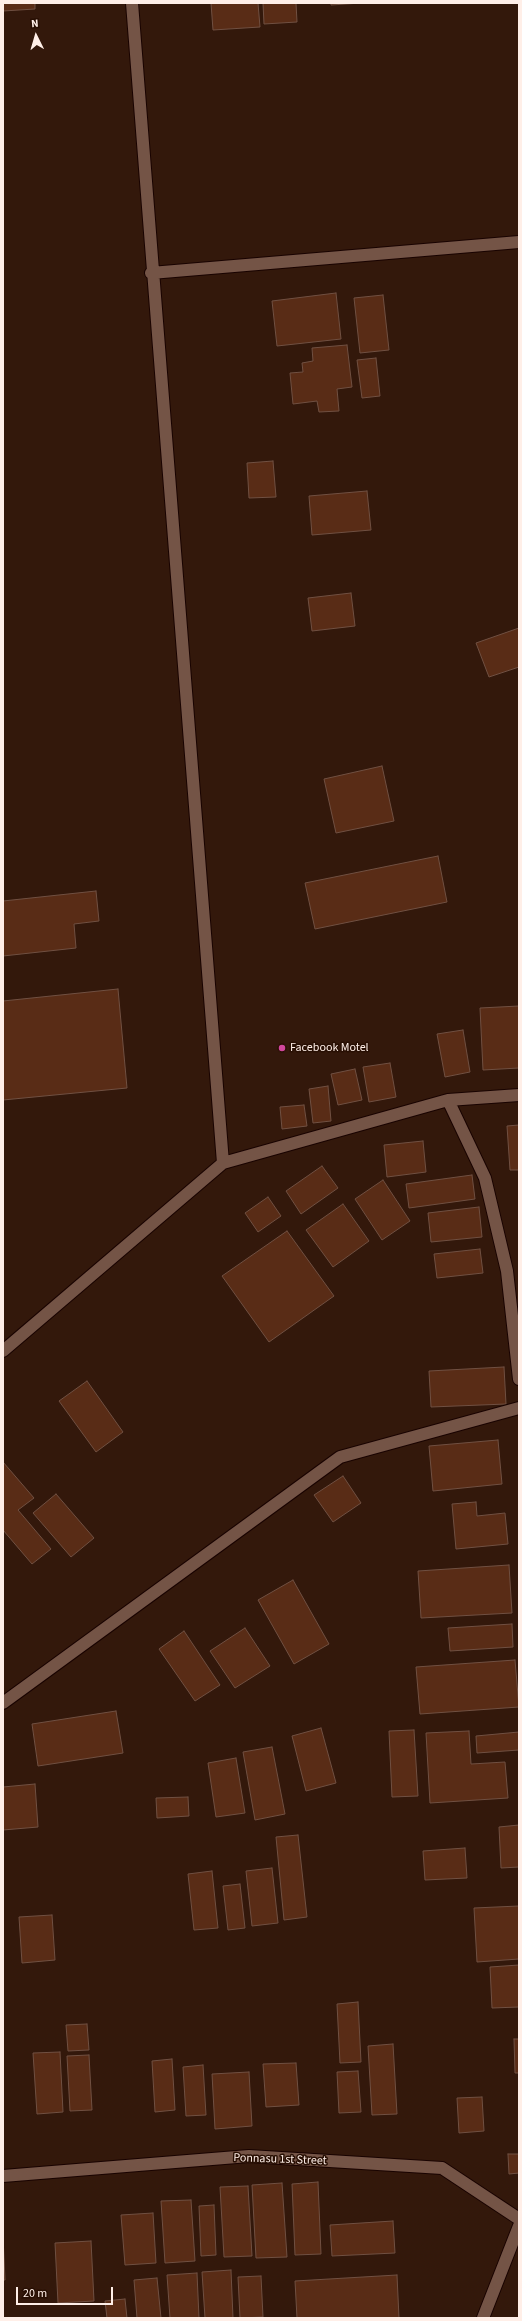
<!DOCTYPE html>
<html>
<head>
<meta charset="utf-8">
<style>
	body { margin:0 }
	#map { position:relative; width:522px; height:2321px; overflow:hidden; background:#33180b; font-family:"Source Sans 3",sans-serif }
	canvas { display:block }
	.frame { position:absolute; inset:0; border:4px solid #ffefe8; pointer-events:none }
	.north { position:absolute; left:16px; top:16px; width:40px; height:40px; -webkit-text-stroke:3px #280f03; paint-order:stroke; rotate:355deg; font-size:11px; font-weight:700; line-height:16px; text-align:center; color:#ffefe8 }
	.north::after { content:''; display:block; margin:auto; width:14px; height:18px; background:#ffefe8; clip-path:polygon(50% 0,100% 100%,50% 72%,0 100%) }
	.scale { position:absolute; left:16px; top:2287px; width:97px; height:18px; box-sizing:border-box; border:2px solid #ffefe8; border-top:0; padding-left:5px; font-size:12px; line-height:14px; white-space:nowrap; color:#ffefe8; -webkit-text-stroke:3px #280f03; paint-order:stroke }
</style>
</head>
<body>
<div id="map">
<canvas width="522" height="2321"></canvas>
<div class="frame"></div>
<div class="north">N</div>
<div class="scale">20 m</div>
</div>
<script>
const ctx = document.querySelector('canvas').getContext('2d');
ctx.lineJoin = 'round';
function paint(path, color) { ctx.fillStyle = color; ctx.fill(path, 'evenodd'); }
const poly = rows => new Path2D(rows.map(r => 'M' + r).join(''));
function stroke(path, color, width, dash) { ctx.strokeStyle = color; ctx.lineWidth = width; ctx.lineCap = dash ? 'butt' : 'round'; ctx.setLineDash(dash || []); ctx.stroke(path); }
function label(font, color, halo, rows, align = 'center') {
  ctx.font = font + ' "Source Sans 3",sans-serif'; ctx.lineWidth = 3; ctx.setLineDash([]); ctx.textBaseline = 'middle'; ctx.strokeStyle = halo; ctx.fillStyle = color; for (const [text, x, y, turn = 0] of rows) {
    ctx.save(); ctx.translate(x, y); ctx.rotate((+turn || 0) * Math.PI / 180); ctx.textAlign = isNaN(turn) ? turn : align; if (halo) ctx.strokeText(text, 0, 0); ctx.fillText(text, 0, 0); ctx.restore();
  }
}
const building = poly([
	[3,3,35,3,35,9,3,11,3,3],
	[211,3,258,3,260,27,213,30,211,3],
	[263,3,296,3,297,22,264,24,263,3],
	[331,3,361,3,331,5,331,3],
	[336,293,341,339,277,346,272,301,336,293],
	[383,295,389,350,360,353,354,298,383,295],
	[347,345,352,387,337,389,339,411,319,412,317,401,293,404,290,373,303,372,302,363,313,361,312,348,347,345],
	[376,358,380,396,362,398,357,360,376,358],
	[273,461,276,497,249,498,247,463,273,461],
	[367,491,371,530,312,535,309,496,367,491],
	[351,593,355,626,312,631,308,598,351,593],
	[519,628,519,667,489,677,476,643,519,628],
	[382,766,394,821,336,833,324,779,382,766],
	[438,856,447,902,315,929,305,883,438,856],
	[96,891,99,921,74,924,76,948,3,956,3,901,96,891],
	[118,989,127,1088,3,1100,3,1001,118,989],
	[519,1006,519,1068,483,1070,480,1008,519,1006],
	[463,1030,470,1072,445,1077,437,1034,463,1030],
	[390,1063,396,1097,369,1102,363,1067,390,1063],
	[355,1069,362,1100,338,1105,331,1074,355,1069],
	[328,1086,331,1121,313,1123,309,1089,328,1086],
	[304,1105,307,1126,282,1129,280,1107,304,1105],
	[519,1125,519,1170,510,1170,507,1126,519,1125],
	[423,1141,426,1172,387,1177,384,1145,423,1141],
	[322,1166,338,1188,301,1214,286,1191,322,1166],
	[472,1175,475,1199,409,1208,406,1184,472,1175],
	[383,1180,410,1221,382,1240,355,1199,383,1180],
	[268,1197,281,1216,258,1232,245,1213,268,1197],
	[343,1204,369,1241,333,1267,306,1230,343,1204],
	[479,1207,482,1237,431,1242,428,1213,479,1207],
	[287,1231,334,1296,269,1342,222,1276,287,1231],
	[480,1249,483,1273,437,1278,434,1254,480,1249],
	[504,1367,506,1404,431,1407,429,1371,504,1367],
	[87,1381,123,1432,96,1452,59,1401,87,1381],
	[498,1440,502,1484,433,1491,429,1446,498,1440],
	[3,1462,34,1498,18,1510,51,1549,32,1564,3,1530,3,1462],
	[343,1476,361,1503,333,1522,314,1495,343,1476],
	[56,1494,94,1538,71,1557,33,1513,56,1494],
	[476,1502,477,1516,505,1513,508,1544,456,1549,452,1504,476,1502],
	[509,1565,512,1613,421,1618,418,1571,509,1565],
	[293,1580,329,1644,294,1664,258,1600,293,1580],
	[512,1624,513,1647,450,1651,448,1628,512,1624],
	[245,1628,270,1666,235,1688,210,1651,245,1628],
	[184,1631,220,1685,195,1701,159,1649,184,1631],
	[515,1660,519,1707,420,1714,416,1667,515,1660],
	[116,1711,123,1753,38,1766,32,1724,116,1711],
	[321,1728,336,1783,306,1791,292,1736,321,1728],
	[414,1730,418,1796,392,1797,389,1731,414,1730],
	[469,1731,471,1764,505,1762,508,1798,430,1803,426,1733,469,1731],
	[519,1732,519,1750,477,1753,476,1736,519,1732],
	[272,1747,285,1814,255,1820,243,1752,272,1747],
	[236,1758,245,1813,216,1817,208,1763,236,1758],
	[35,1784,38,1827,3,1830,3,1787,35,1784],
	[188,1797,189,1816,157,1818,156,1798,188,1797],
	[519,1825,519,1867,501,1868,499,1827,519,1825],
	[298,1835,307,1917,284,1920,276,1837,298,1835],
	[465,1848,467,1878,425,1880,423,1851,465,1848],
	[272,1868,278,1923,252,1926,246,1871,272,1868],
	[212,1871,218,1928,194,1930,188,1874,212,1871],
	[240,1884,245,1928,228,1930,223,1886,240,1884],
	[519,1906,519,1959,477,1962,474,1908,519,1906],
	[52,1915,55,1960,22,1963,19,1917,52,1915],
	[519,1965,519,2007,492,2008,490,1967,519,1965],
	[358,2002,361,2062,340,2063,337,2004,358,2002],
	[87,2024,89,2050,68,2051,66,2025,87,2024],
	[514,2039,519,2039,519,2073,515,2073,514,2039],
	[393,2044,397,2114,372,2115,368,2046,393,2044],
	[60,2052,63,2112,37,2114,33,2053,60,2052],
	[89,2055,92,2110,70,2111,67,2056,89,2055],
	[172,2059,175,2110,155,2112,152,2061,172,2059],
	[296,2063,299,2105,266,2107,263,2064,296,2063],
	[203,2065,206,2115,186,2116,183,2067,203,2065],
	[358,2071,361,2112,339,2113,337,2072,358,2071],
	[249,2072,252,2126,215,2129,212,2074,249,2072],
	[482,2097,484,2131,459,2133,457,2098,482,2097],
	[508,2154,519,2154,519,2173,509,2174,508,2154],
	[318,2182,321,2254,295,2255,292,2184,318,2182],
	[282,2183,287,2257,256,2258,252,2185,282,2183],
	[248,2186,252,2256,224,2257,220,2187,248,2186],
	[191,2200,195,2261,165,2263,161,2201,191,2200],
	[214,2205,216,2255,201,2256,199,2206,214,2205],
	[153,2213,156,2263,125,2265,121,2215,153,2213],
	[393,2221,395,2253,332,2256,330,2225,393,2221],
	[3,2236,5,2280,3,2280,3,2236],
	[91,2241,94,2301,58,2303,55,2243,91,2241],
	[231,2270,233,2318,205,2318,202,2272,231,2270],
	[197,2273,199,2318,170,2318,167,2275,197,2273],
	[397,2275,399,2318,297,2318,295,2281,397,2275],
	[261,2276,263,2317,240,2318,238,2277,261,2276],
	[157,2278,161,2318,137,2318,134,2280,157,2278],
	[125,2299,127,2318,107,2318,105,2301,125,2299]
]);
const minor = poly([
	[132,3,223,1163],
	[151,273,519,242],
	[448,1100,485,1178,507,1271,519,1379],
	[3,1351,223,1163,448,1100,519,1095],
	[3,1703,340,1457,519,1408],
	[3,2176,249,2156,442,2168,519,2219],
	[483,2318,519,2226]
]);
const markers = [
	[282,1048,4,"#d1479c"]
];
const poiNames = [
	["Facebook Motel",290,1048]
];
const streetNames = [
	["Ponnasu 1st Street",280,2160,2]
];
paint(building, '#592c16');
stroke(building, '#705042', 1);
stroke(minor, '#190300', 14);
stroke(minor, '#745446', 12);
for (const [x, y, r, color] of markers) { const dot = new Path2D(); dot.arc(x, y, r, 0, 2 * Math.PI); ctx.fillStyle = color; ctx.fill(dot); stroke(dot, '#280f03', 1.5); }
label('12px', '#ffefe8', '#280f03', poiNames, 'left');
label('12px', '#ffefe8', '#280f03', streetNames);
</script>
</body>
</html>
